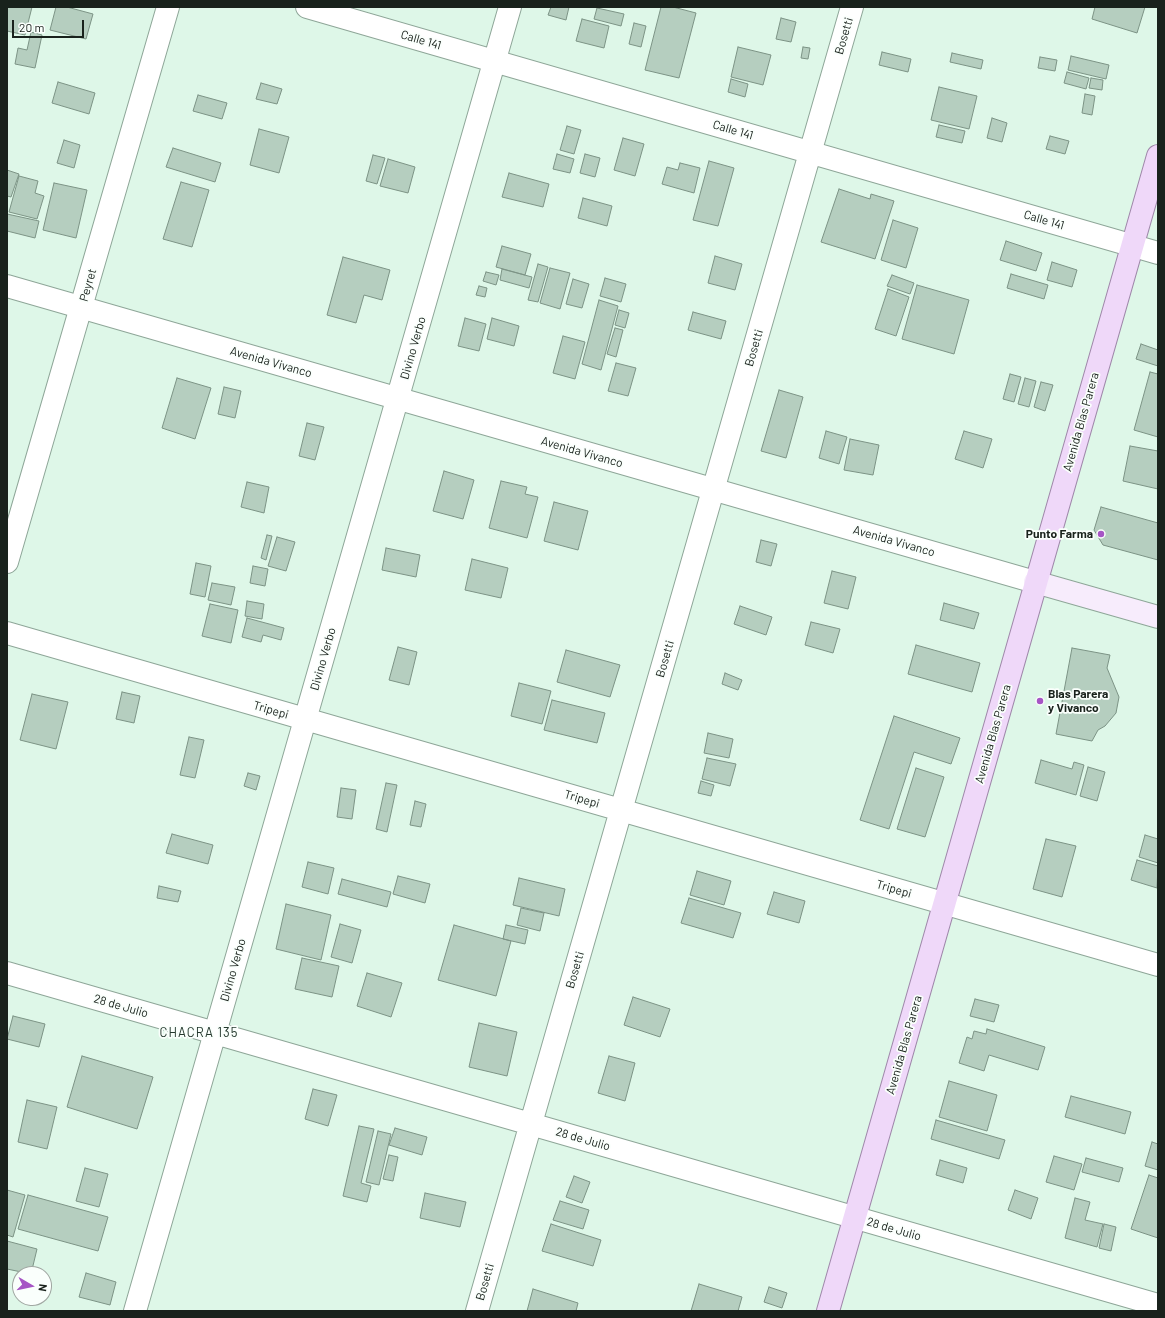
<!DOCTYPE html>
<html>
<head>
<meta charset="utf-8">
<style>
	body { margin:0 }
	#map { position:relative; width:1165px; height:1318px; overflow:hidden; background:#def7e8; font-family:Barlow,sans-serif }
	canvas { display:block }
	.frame { position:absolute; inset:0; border:8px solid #19221c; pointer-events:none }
	.north { position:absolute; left:12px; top:1266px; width:40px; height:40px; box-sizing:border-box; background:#fafffc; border:1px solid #a0a7a2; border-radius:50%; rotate:99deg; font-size:11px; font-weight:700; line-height:16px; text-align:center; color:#19221c }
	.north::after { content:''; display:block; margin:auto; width:14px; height:18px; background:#a655c5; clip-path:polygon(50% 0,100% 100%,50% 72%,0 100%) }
	.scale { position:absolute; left:12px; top:20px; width:72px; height:18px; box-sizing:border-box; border:2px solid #19221c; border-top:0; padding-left:5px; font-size:12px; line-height:14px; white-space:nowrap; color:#19221c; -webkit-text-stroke:3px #fafffc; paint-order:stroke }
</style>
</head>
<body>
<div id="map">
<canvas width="1165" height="1318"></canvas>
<div class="frame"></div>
<div class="north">N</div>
<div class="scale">20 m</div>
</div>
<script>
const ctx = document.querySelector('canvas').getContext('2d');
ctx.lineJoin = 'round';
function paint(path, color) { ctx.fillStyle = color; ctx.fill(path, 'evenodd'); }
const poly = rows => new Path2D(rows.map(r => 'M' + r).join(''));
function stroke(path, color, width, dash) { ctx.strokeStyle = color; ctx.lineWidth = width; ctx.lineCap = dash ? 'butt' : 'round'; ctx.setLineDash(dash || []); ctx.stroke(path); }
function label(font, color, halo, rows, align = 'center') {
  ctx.font = font + ' Barlow,sans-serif'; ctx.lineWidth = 3.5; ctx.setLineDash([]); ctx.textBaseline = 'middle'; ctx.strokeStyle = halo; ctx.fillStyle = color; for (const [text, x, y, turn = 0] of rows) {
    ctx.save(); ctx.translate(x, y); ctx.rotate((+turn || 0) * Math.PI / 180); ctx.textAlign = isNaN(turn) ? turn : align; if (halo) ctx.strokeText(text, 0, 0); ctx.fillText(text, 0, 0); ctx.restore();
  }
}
const building = poly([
	[7,7,32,7,25,35,7,31,7,7],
	[56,7,67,7,93,14,86,39,50,30,56,7],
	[551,7,569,7,566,20,548,15,551,7],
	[661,7,673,7,696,13,679,78,645,70,661,7],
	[1095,7,1145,7,1137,33,1092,19,1095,7],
	[597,8,624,14,621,26,594,19,597,8],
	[781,18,796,22,791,42,776,39,781,18],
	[582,19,609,26,604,48,576,41,582,19],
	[634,23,646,26,641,47,629,44,634,23],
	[31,32,42,35,35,68,15,64,18,48,27,50,31,32],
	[738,47,771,55,763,85,731,77,738,47],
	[803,47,810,48,808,59,801,58,803,47],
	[882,52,911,59,908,72,879,65,882,52],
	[952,53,983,60,981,69,950,62,952,53],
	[1071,56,1109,65,1106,79,1068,70,1071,56],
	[1040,57,1057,60,1055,71,1038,68,1040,57],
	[1067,72,1089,78,1086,89,1064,83,1067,72],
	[1091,78,1103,80,1102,90,1089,88,1091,78],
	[731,79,748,84,745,97,728,92,731,79],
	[58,82,95,93,89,114,52,103,58,82],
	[261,83,282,89,277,104,256,99,261,83],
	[939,87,977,96,969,129,931,120,939,87],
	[1085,94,1095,96,1092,115,1082,113,1085,94],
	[198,95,227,103,222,119,193,111,198,95],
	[992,118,1007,123,1002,142,987,138,992,118],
	[939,125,965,131,962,143,936,137,939,125],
	[567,126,581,130,574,154,560,150,567,126],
	[259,129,289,137,279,173,250,165,259,129],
	[1050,136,1069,141,1065,154,1046,149,1050,136],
	[623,138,644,144,635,176,614,170,623,138],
	[64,140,80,145,74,168,57,163,64,140],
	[173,148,221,163,215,182,166,167,173,148],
	[557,154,574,159,570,173,553,169,557,154],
	[585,154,600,158,595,177,580,173,585,154],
	[373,155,385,158,377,184,366,181,373,155],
	[388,159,415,167,408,193,380,186,388,159],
	[709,161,734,168,718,226,693,220,709,161],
	[680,163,700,168,694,193,662,184,667,167,678,170,680,163],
	[7,170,19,174,11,197,7,196,7,170],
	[509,173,549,184,543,207,502,197,509,173],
	[19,176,38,181,35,193,44,196,37,219,9,212,19,176],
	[181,182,209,190,192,247,163,239,181,182],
	[54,183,87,190,76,238,43,230,54,183],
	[839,189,870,199,871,194,894,201,875,259,821,242,839,189],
	[583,198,612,206,607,226,578,218,583,198],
	[7,214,39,221,35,238,7,231,7,214],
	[893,220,918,228,906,268,881,260,893,220],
	[1006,241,1042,253,1036,271,1000,260,1006,241],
	[502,246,531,254,525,275,496,267,502,246],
	[715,256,742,264,735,290,708,283,715,256],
	[343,257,390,270,382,300,364,295,356,323,327,315,343,257],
	[1052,262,1077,270,1072,287,1047,280,1052,262],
	[538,264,548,267,538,302,528,300,538,264],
	[550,268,570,273,560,309,540,303,550,268],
	[502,269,532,277,529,288,500,280,502,269],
	[486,272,499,275,496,285,483,281,486,272],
	[1011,274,1048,285,1044,299,1007,288,1011,274],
	[892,275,914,283,910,294,887,286,892,275],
	[605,278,626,284,621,302,600,296,605,278],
	[573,279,589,284,582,308,566,304,573,279],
	[917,285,969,300,954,354,902,339,917,285],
	[479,286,487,288,485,297,476,295,479,286],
	[888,289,909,297,896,336,875,329,888,289],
	[599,300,618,306,601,370,582,364,599,300],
	[619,310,629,313,625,328,615,325,619,310],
	[693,312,726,321,721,339,688,330,693,312],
	[465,318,486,324,479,351,458,346,465,318],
	[492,318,519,326,514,346,487,339,492,318],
	[615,328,623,330,616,357,607,354,615,328],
	[563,336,585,342,575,379,553,373,563,336],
	[1141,344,1158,350,1158,366,1136,359,1141,344],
	[616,363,636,368,628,396,608,391,616,363],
	[1150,372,1158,374,1158,437,1134,430,1150,372],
	[1010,374,1021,377,1014,402,1003,399,1010,374],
	[177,378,211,388,195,439,162,428,177,378],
	[1025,378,1036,381,1029,407,1018,404,1025,378],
	[1041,382,1053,385,1045,411,1034,407,1041,382],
	[224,387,241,391,235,418,218,414,224,387],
	[779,390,803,397,786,458,761,451,779,390],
	[307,423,324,427,315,460,299,456,307,423],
	[826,431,847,437,839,464,819,458,826,431],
	[964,431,992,439,983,468,955,459,964,431],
	[850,439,879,445,873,475,844,470,850,439],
	[1130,446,1158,451,1158,489,1123,481,1130,446],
	[444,471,474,480,463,519,433,511,444,471],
	[501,481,527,487,525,494,538,497,527,538,489,528,501,481],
	[247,482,269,487,264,513,241,507,247,482],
	[554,502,588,511,578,550,544,541,554,502],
	[1101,507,1158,523,1158,560,1103,545,1094,530,1101,507],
	[267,535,272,536,266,560,261,558,267,535],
	[277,537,295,542,286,571,268,566,277,537],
	[761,540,777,544,771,566,756,562,761,540],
	[386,548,420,555,416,577,382,570,386,548],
	[472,559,508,568,501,598,465,590,472,559],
	[196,563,211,566,205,597,190,594,196,563],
	[253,566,268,569,265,586,250,583,253,566],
	[832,571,856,577,848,609,824,603,832,571],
	[212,583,235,587,231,605,208,600,212,583],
	[247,601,264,604,262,619,245,616,247,601],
	[944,603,979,613,974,629,940,620,944,603],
	[210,604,238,610,231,643,202,636,210,604],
	[740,606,772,617,766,635,734,624,740,606],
	[247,618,284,628,281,640,263,635,261,642,242,637,247,618],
	[811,622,840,629,833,653,805,645,811,622],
	[916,645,980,663,972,692,908,674,916,645],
	[398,647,417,652,409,685,389,680,398,647],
	[1072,648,1110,655,1107,668,1119,697,1116,713,1105,726,1098,730,1092,741,1056,734,1072,648],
	[566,650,620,665,610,697,557,682,566,650],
	[725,673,742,680,738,690,722,684,725,673],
	[519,683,551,691,542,724,511,716,519,683],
	[122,692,140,696,134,723,116,719,122,692],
	[32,694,68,702,56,749,20,740,32,694],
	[552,700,605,713,597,743,544,730,552,700],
	[894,716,960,738,951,764,914,752,889,829,860,820,894,716],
	[708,733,733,739,729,758,704,753,708,733],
	[189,737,204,740,195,778,180,775,189,737],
	[707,758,736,764,730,786,702,779,707,758],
	[1041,760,1072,769,1074,762,1084,765,1076,795,1035,783,1041,760],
	[1088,767,1105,772,1097,801,1080,796,1088,767],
	[916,768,944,777,925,837,897,829,916,768],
	[248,773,260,776,256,790,244,786,248,773],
	[701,781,714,785,711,796,698,793,701,781],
	[386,783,397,785,387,832,376,829,386,783],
	[341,788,356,790,352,819,337,817,341,788],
	[415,801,426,804,421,827,410,825,415,801],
	[172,834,213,845,208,864,166,853,172,834],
	[1145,835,1158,839,1158,863,1139,857,1145,835],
	[1046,839,1076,846,1062,897,1033,889,1046,839],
	[1137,860,1158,866,1157,888,1131,880,1137,860],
	[308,862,334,868,328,894,302,887,308,862],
	[697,871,731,881,724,905,690,895,697,871],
	[398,876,430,884,425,903,393,894,398,876],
	[519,878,565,889,559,916,513,905,519,878],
	[342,879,391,892,387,907,338,894,342,879],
	[159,886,181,891,178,902,157,898,159,886],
	[774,892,805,901,799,923,767,914,774,892],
	[689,898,741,913,733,938,681,923,689,898],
	[286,904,331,915,321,960,276,949,286,904],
	[521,908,544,913,540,931,517,925,521,908],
	[340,924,361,930,352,963,331,957,340,924],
	[454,925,511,941,496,996,438,980,454,925],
	[506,925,528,930,525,944,503,939,506,925],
	[302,958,339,966,332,997,295,989,302,958],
	[367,973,402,983,391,1017,357,1006,367,973],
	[633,997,670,1009,660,1037,624,1025,633,997],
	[975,999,999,1005,994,1022,970,1016,975,999],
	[13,1016,45,1024,39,1047,7,1039,13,1016],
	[479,1023,517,1032,507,1076,469,1067,479,1023],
	[987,1029,1045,1047,1038,1070,989,1055,984,1071,959,1063,967,1037,972,1039,974,1031,986,1034,987,1029],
	[82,1056,153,1077,137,1129,67,1107,82,1056],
	[609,1056,635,1063,625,1101,598,1093,609,1056],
	[949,1081,997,1095,987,1131,939,1117,949,1081],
	[313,1089,337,1095,328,1126,305,1119,313,1089],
	[1071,1096,1131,1112,1125,1134,1065,1117,1071,1096],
	[27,1100,57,1107,47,1149,18,1142,27,1100],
	[936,1120,1005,1140,999,1159,931,1139,936,1120],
	[359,1126,374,1129,361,1183,371,1186,367,1202,343,1196,359,1126],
	[395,1128,427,1137,422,1155,389,1145,395,1128],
	[378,1131,391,1134,379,1185,366,1182,378,1131],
	[1152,1142,1158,1144,1158,1170,1145,1166,1152,1142],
	[389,1155,398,1157,393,1181,383,1179,389,1155],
	[1054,1156,1082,1164,1074,1190,1046,1182,1054,1156],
	[1086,1158,1123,1168,1119,1182,1082,1172,1086,1158],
	[940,1160,967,1168,963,1183,936,1175,940,1160],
	[85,1168,108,1174,99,1207,76,1201,85,1168],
	[1149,1175,1158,1178,1158,1238,1131,1229,1149,1175],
	[574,1176,590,1182,582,1203,566,1197,574,1176],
	[7,1190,25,1195,13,1237,7,1235,7,1190],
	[1015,1190,1038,1198,1031,1219,1008,1210,1015,1190],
	[425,1193,466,1202,460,1227,420,1218,425,1193],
	[28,1195,108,1217,98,1251,18,1229,28,1195],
	[1075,1198,1090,1202,1085,1220,1103,1224,1097,1247,1065,1238,1075,1198],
	[560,1201,589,1210,583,1229,553,1220,560,1201],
	[551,1224,601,1240,593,1266,542,1251,551,1224],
	[1104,1224,1116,1227,1111,1251,1099,1248,1104,1224],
	[7,1241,37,1249,31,1274,7,1269,7,1241],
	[86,1273,116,1282,110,1305,79,1297,86,1273],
	[699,1284,742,1297,738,1311,691,1311,699,1284],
	[769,1287,787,1293,782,1308,764,1302,769,1287],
	[533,1289,578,1303,576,1311,527,1311,533,1289]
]);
const minor = poly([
	[307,7,1158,253],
	[7,562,168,7],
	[7,633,1158,965],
	[7,973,1158,1305],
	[135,1311,510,7],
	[477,1311,852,7]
]);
const tertiary = poly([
	[7,286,1035,582]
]);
const secondary = poly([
	[1035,582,1158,617]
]);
const primary = poly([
	[828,1311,1158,156]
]);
const markers = [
	[1101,534,4,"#a655c5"],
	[1040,701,4,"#a655c5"]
];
const streetNames = [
	["Bosetti",844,36,-74],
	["Calle 141",421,40,16],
	["Calle 141",733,130,16],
	["Calle 141",1044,220,16],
	["Peyret",88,285,-74],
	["Divino Verbo",413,348,-74],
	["Bosetti",754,348,-74],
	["Avenida Vivanco",271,362,16],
	["Avenida Blas Parera",1081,422,-74],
	["Avenida Vivanco",582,452,16],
	["Avenida Vivanco",894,541,16],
	["Divino Verbo",323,659,-74],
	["Bosetti",665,659,-74],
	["Tripepi",271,710,16],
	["Avenida Blas Parera",993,734,-74],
	["Tripepi",582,799,16],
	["Tripepi",894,889,16],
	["Divino Verbo",233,970,-74],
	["Bosetti",575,970,-74],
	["28 de Julio",121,1006,16],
	["Avenida Blas Parera",904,1045,-74],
	["28 de Julio",583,1139,16],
	["28 de Julio",894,1229,16],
	["Bosetti",485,1282,-74]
];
const poiNames = [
	["Punto Farma",1093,534],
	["Blas Parera",1048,694,"left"],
	["y Vivanco",1048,708,"left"]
];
const neighbourhoodNames = [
	["CHACRA 135",199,1033]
];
paint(building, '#b5cebf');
stroke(building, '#7c9385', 1);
stroke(minor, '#8ea698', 24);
stroke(tertiary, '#8ea698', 24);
stroke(secondary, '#8ea698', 24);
stroke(primary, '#9e87a9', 24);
stroke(minor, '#fff', 22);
stroke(tertiary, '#fff', 22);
stroke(secondary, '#f7ecfc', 22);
stroke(primary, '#efd8f9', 22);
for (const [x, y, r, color] of markers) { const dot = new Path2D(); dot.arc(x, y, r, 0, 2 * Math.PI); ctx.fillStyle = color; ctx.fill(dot); stroke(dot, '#fafffc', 1.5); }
label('12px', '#19221c', '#fafffc', streetNames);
label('bold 12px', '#19221c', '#fafffc', poiNames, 'right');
ctx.letterSpacing = '1px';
label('13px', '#24382d', '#fafffc', neighbourhoodNames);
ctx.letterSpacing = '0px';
</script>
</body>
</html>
